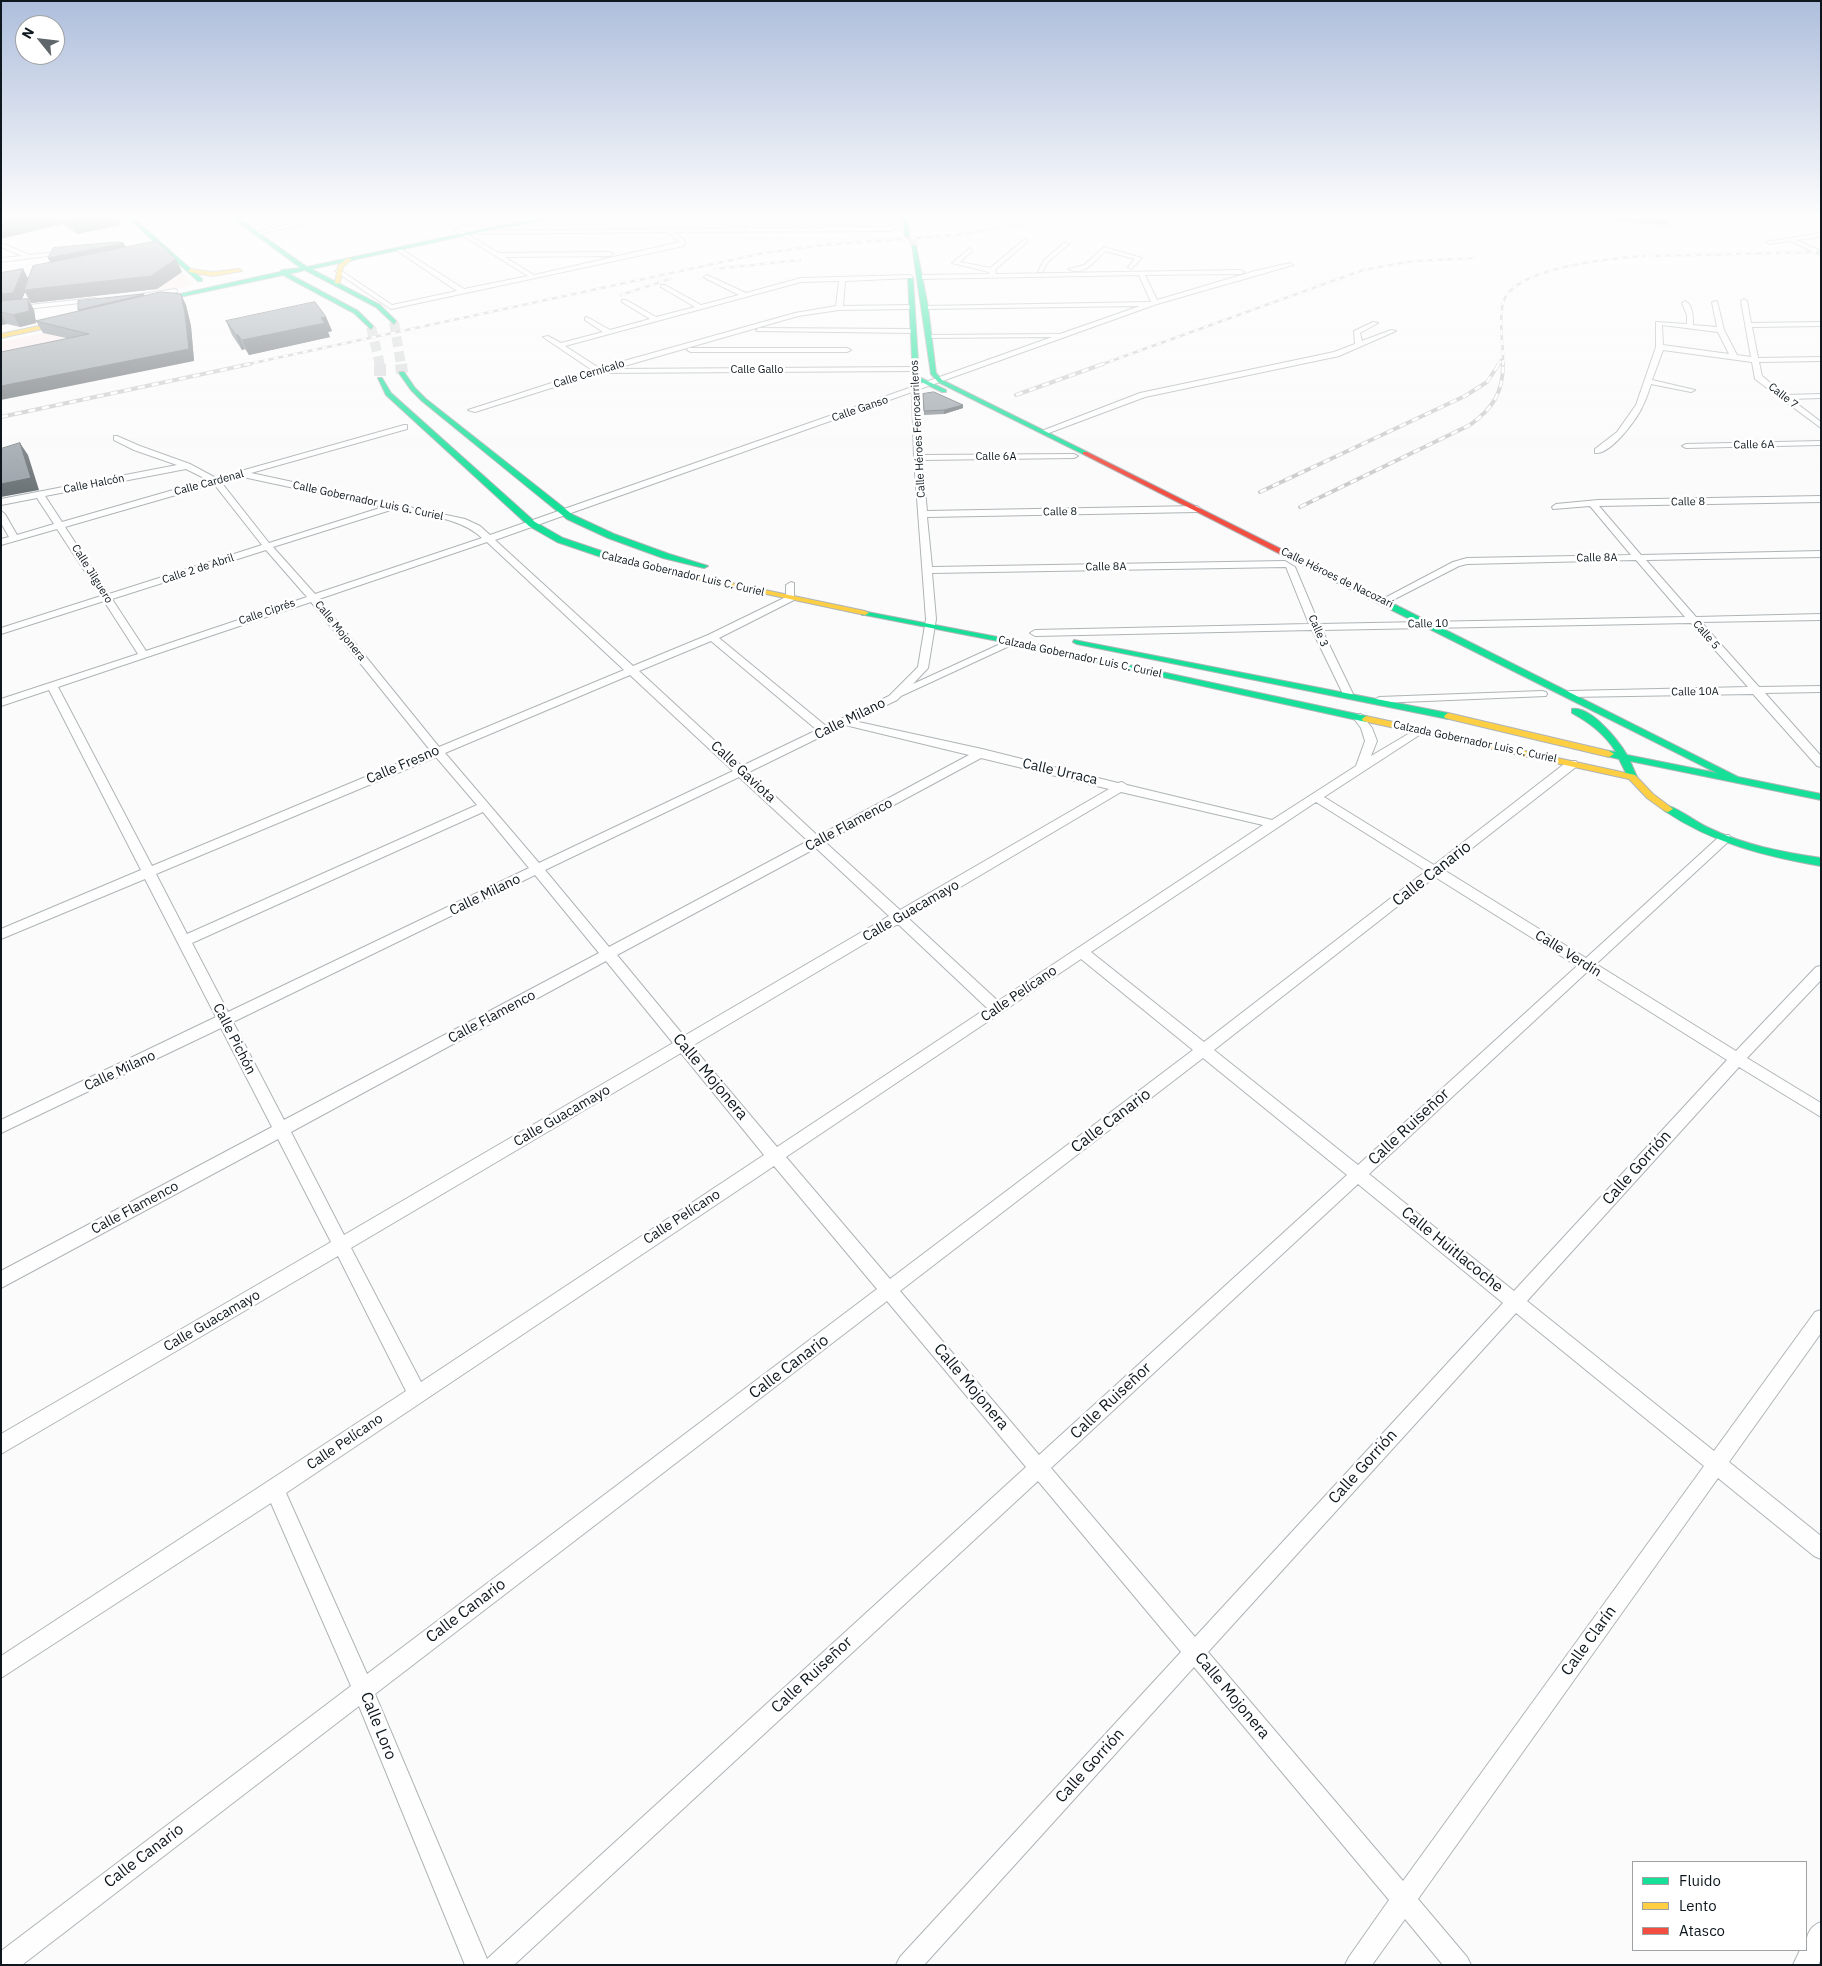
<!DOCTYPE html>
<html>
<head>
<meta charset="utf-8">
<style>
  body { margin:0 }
  #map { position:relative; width:1822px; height:1966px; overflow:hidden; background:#fbfbfb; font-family:"IBM Plex Sans",sans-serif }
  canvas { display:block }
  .frame { position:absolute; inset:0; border:2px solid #0d171d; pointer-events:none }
  .legend { position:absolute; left:1632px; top:1861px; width:175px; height:90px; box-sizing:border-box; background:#fff; border:1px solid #9ea2a5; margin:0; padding:6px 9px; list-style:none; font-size:15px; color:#0d171d }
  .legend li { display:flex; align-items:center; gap:10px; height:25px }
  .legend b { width:25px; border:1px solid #9ea2a5 }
  .north { position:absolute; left:15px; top:15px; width:50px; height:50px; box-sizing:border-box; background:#fff; border:1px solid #9ea2a5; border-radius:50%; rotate:299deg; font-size:14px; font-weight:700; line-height:20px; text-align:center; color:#0d171d }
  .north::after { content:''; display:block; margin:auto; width:18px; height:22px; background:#60676b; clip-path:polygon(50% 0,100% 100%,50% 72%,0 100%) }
</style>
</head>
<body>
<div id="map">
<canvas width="1822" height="1966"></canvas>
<div class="frame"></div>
<ul class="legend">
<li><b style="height:6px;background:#16e098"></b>Fluido</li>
<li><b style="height:6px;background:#ffcf43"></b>Lento</li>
<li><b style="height:6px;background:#f24e42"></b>Atasco</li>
</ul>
<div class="north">N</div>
</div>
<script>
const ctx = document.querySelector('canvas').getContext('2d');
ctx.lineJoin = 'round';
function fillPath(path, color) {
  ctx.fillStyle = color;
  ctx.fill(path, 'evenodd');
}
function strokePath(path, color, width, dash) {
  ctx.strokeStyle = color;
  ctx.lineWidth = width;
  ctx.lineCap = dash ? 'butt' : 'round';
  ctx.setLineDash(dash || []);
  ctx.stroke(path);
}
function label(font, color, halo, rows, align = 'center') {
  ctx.font = font + ' "IBM Plex Sans",sans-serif';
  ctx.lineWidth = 5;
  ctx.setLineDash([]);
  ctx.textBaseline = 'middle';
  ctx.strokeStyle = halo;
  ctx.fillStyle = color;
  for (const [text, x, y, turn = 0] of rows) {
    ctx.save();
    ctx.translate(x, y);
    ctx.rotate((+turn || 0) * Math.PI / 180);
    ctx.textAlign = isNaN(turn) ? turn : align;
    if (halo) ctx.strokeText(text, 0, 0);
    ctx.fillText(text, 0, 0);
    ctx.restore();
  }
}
const built = new Path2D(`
  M932,216H1037L938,226H933Z`);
const green = new Path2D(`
  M182,272L194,285L152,292Z
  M43,333L95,346L1,366V342Z`);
const secondaryTunnel = new Path2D(`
  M913,236L914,246`);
const primaryTunnelFar1 = new Path2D(`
  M394,322L401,365
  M371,327L380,365`);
const primaryTunnel = new Path2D(`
  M380,364V379
  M401,364L402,373`);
const street = new Path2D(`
  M324,216H336L255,235L252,233Z
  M750,216H756L753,228L890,227L894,225V216H900V226L891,231L674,232L685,241L684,246L391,309L335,271L340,270L392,305L457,291L396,250L398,247L464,289L528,276L455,231L457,228L499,253L610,252L613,254L610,256L505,257L534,275L680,242L667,232L477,234L475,231L747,228Z
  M1821,233V237L1796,240L1821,251V255L1790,241L1769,244L1766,242Z
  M1025,239L1027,242L995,270L996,274L1241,270L1244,272L1241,274L1145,275L1157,300L1255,271L1290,263L1293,265L1157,304L920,389L922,455L1074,454L1078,456L1074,458L922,460L927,511L1197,506L1201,509L1197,512L927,517L932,567L1285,561L1295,567L1319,624L1685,617L1636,560L1467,564L1459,566L1387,603H1381L1379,601L1453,562L1467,558L1631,555L1590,506L1553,509L1552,507L1556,504L1598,500L1821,496V502L1599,506L1641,555L1821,551V557L1646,560L1696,617L1821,614V620L1701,622L1759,687L1821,686V692L1765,693L1821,756V767L1817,766L1753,694L1569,697L1564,694L1569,691L1748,687L1691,623L1322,630L1353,694L1348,697L1343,694L1312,630L1035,636L1030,633L1035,630L1309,624L1286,567L932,573L936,619L928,668L913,684L1009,640L1013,639L1018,642L901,696L897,700L854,721L982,749L1118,783L1122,782L1127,785L1272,820L1356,766L1365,741L1361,728L1352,716L1353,714H1361L1372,728L1377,741L1371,756L1420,727L1426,730L1424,732L1324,797L1434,865L1568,761H1576L1578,764L1576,767L1444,870L1586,958L1721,835H1729L1731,838L1729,841L1596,964L1736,1051L1816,967L1821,966V980L1747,1058L1821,1103V1117L1739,1067L1527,1301L1714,1451L1815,1312L1821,1310V1333L1729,1462L1821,1536V1559L1814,1556L1718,1478L1418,1899L1467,1957L1471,1965H1443L1405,1919L1372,1965H1345L1349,1957L1389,1900L1194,1667L924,1965H896L900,1957L1181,1652L1038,1481L514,1965H465L359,1706L22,1965H1V1951L351,1686L271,1503L1,1678V1656L406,1391L338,1256L1,1454V1434L331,1242L278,1139L1,1288V1271L272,1127L221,1028L1,1133V1120L216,1017L145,879L1,939V929L141,870L49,690L1,706V699L138,654L104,601L1,634V628L101,596L57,529L1,545V539L9,537L1,523V511L5,514L17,535L54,524L37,498L1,505V499L177,465L134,450L114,440V436H117L140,446L190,464L216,478L404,425H407V429L251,473L465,519L480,526L490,535L912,387L913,380H919L920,384L1052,337L928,338L926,337V335L1060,334L1140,306L925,309L923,308V306L1151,302L1139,275L920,279L917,277L920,275L989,274V272L952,263L970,248L972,251L960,262L990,268ZM912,392L914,458L926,619L918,667L889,696L826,726L719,638L794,600V583L791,582L786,585V597L708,635L633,666L495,540ZM186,469L208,480L62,522L45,496ZM241,476L243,477L383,507L269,543L221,482ZM214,484L262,545L109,594L65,527ZM394,509C423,515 460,517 482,538L315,594L273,547ZM487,542L624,670L439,747L319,599ZM266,550L307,597L146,651L112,599ZM311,602L430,750L152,866L58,687ZM711,641L817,730L742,766L639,671ZM630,675L733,771L539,863L445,753ZM845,725L969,755L818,836L749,772ZM436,757L477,805L187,934L156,874ZM981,758L1109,789L900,910L825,842ZM739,777L808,841L609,947L545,870ZM1121,792L1263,825L998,1001L908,918ZM1316,802L1426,871L1204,1042L1091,952ZM483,812L529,868L228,1012L192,943ZM816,848L889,916L684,1036L617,955ZM535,875L599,953L284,1120L233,1022ZM1435,877L1577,966L1358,1165L1214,1050ZM898,924L987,1008L777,1147L692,1046ZM1081,959L1193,1050L890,1279L786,1157ZM606,961L673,1043L344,1235L291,1132ZM1587,972L1727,1060L1514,1291L1369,1174ZM681,1053L764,1155L421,1382L351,1248ZM1203,1058L1347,1175L1039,1455L900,1291ZM774,1166L877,1289L367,1674L286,1493ZM1358,1184L1503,1303L1195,1637L1051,1468ZM887,1301L1026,1467L487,1959L375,1694ZM1516,1313L1704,1466L1403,1881L1208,1652Z
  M1,243L30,255L68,251L71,253L1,262V258L22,256L1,247Z
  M1064,243L1069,244L1048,262L1042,272H1038L1044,260Z
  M1104,247L1142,258L1131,269L1128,267L1135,259L1105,251C1096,261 1083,277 1068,269L1084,265Z
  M707,275L746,293L801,278L910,275L913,277L912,278L845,281L843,306L912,305L915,307L912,309L839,310L798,316L614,369L915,367L919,369L915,371L599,373L475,412L468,410L592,370L543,337L548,336L561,343L603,332L585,320V318L587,317L610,330L650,319L622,302V300H626L656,317L695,307L661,287V285H665L701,305L739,295L705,278L704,277ZM839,281L836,306L795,313L599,368L565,346L801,282Z
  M175,289L177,290V292L126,299L123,297Z
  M95,298L97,299V301L1,312V308Z
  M1744,299L1747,301L1751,323L1821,322V326L1752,327L1758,358L1821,357V361L1759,362L1762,376L1785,395L1821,394V398L1791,399L1821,422V428L1755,379L1752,362L1663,350L1652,380L1695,390L1691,392L1651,384C1649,390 1647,397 1644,403C1639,417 1611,455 1595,453V449L1617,432L1636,405L1656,347V322L1687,324V315L1682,303L1685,301C1693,305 1693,317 1693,325L1717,327L1712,302L1717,301L1724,330L1737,355L1751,357L1741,301ZM1662,325L1718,332L1729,354L1663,345Z
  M1373,322L1378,323L1360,333L1362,341L1391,330L1396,331L1339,356L1145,397L1046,434L1039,432L1140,393L1334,352L1355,344L1354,331Z
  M759,328L913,329L916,331L913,333L757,331L756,330Z
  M688,348H847L851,350L847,352H691L687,350Z
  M1821,441V445L1686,448L1682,446L1686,444Z
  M1542,691L1546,692L1547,694L1546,696L1379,703L1374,700L1379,697Z
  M1821,1922V1959L1818,1965H1793L1800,1950H1806C1806,1937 1808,1927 1821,1922Z`);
const fast = new Path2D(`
  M126,216H131L202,279V281H198Z
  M230,216H235L307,267L499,226L560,216H573L499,228L311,269L380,305L396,321L394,324L376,307L305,270L289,274L358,311L373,326L371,329L354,313L283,275L151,303L153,300L280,272L282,270L301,268Z
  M903,216H907L909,236L907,237L905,236Z
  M912,245L916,246L928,307L936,373L942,380L1087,452V454H1083L938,382L931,374Z
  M908,278L913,279L919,377L946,390V392H942L913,378Z
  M400,372H404L415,388L426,399L573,515L614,534L669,554L708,566L704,568L663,558L608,538L567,519L422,401L411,390L399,373Z
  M378,378H382L391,393L535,522L563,538L628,560V564H622L557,542L529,526L386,395Z
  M1300,560H1306L1738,777L1821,794V800L1630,761L1637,777L1635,779H1629L1619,759L1606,756L1604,754L1609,751L1616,752C1605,734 1590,723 1572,713V709C1591,706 1618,740 1627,755L1717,773L1300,564Z
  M862,611L1013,640L1366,716L1370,719L1366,722L1013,644L865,615H862Z
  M1074,640L1448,713L1452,716L1448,719L1077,644L1073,642Z
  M1668,806C1682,810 1695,822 1709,828C1744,845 1782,852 1821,858V866C1765,856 1712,843 1665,811L1663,809Z`);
const slow = new Path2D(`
  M347,258L352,259L343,267L340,283L335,284L338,266Z
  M190,269L213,272L239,269L242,271L213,276L188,272Z
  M67,320L69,323L1,338V334Z
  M622,560L865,611L869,613L865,615L625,564L621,562Z
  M1448,713L1609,751L1614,754L1609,757L1445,718L1444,716Z
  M1366,716L1635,775L1653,794L1673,809L1668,812L1665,811L1647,798L1629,779L1363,721L1362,719Z`);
const jam = new Path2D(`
  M1083,452H1087L1307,562L1300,564L1083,454Z`);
const railFar1 = new Path2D(`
  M1651,256L1821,252
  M715,269L800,260
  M621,295L670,279
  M244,365L764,253L824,245L956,235L1068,216
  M1100,365L1363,270L1413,261L1474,258
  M1498,365L1501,360
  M1503,365C1504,346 1498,322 1503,303C1512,267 1613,258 1644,256`);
const rail = new Path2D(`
  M1016,395L1103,364
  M1,417L250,364
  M1260,492L1465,396L1487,382L1499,364
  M1300,507L1470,425C1493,408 1503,393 1503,364`);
const wall = new Path2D(`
  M1,216H117L121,225L77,234L63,224Z
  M1605,216H1671L1667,225L1603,220Z
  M126,247L176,259L182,272L157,289L31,303L25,292L22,299H28L34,310L36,323L20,327L7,324L1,325V273L23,269L28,279Z
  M145,296L186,305L191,326L194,361L66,338L43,333L36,321Z
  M326,317L332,331L328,332L330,337L249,355L245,349L242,350L232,335L226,321Z
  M923,394L963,405V408L944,414L924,415Z`);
const shadedWall = new Path2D(`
  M1,216H60L63,224L1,239Z
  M69,216H117L121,225L77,234Z
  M124,243L129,253L53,268L48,258Z
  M176,259L182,272L157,289L31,303L25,292L20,304L1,306V294L23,269L29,280Z
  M144,294L145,298L80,313L78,310Z
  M181,294L186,305L191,326L194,361L1,400V386Z
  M28,299L34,310L36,323L20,327L13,315Z
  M1,313L7,324L1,325Z
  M326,317L332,331L328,332L330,337L249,355L242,340Z
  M236,335H238L245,349L242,350Z
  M963,405V408L944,414V410Z
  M20,443L28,455L39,490L1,497V484Z`);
const building = new Path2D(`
  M157,241L176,259L151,276L24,290L33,266Z
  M117,242L124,243L48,258L53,248Z
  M23,269L13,293L1,294V273Z
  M161,292L181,294L185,314L189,349L1,386V352L89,334L36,321Z
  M144,294L142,295L78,310V301Z
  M28,299L29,311L13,315L1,312V301Z
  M315,302L326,317L321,318L325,323L242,340L238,335H236L226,321Z
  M934,392L963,405L944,410L924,411L923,394Z
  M20,443L31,478L1,484V449Z`);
const farStreetnames = [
  ["Calle Gallo",757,370],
  ["Calle Cernícalo",589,374,-17],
  ["Calle 7",1783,396,38],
  ["Calle Ganso",860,409,-19],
  ["Calle Héroes Ferrocarrileros",918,429,-93],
  ["Calle 6A",1754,445,-1],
  ["Calle 6A",996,457],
  ["Calle Cardenal",209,483,-15],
  ["Calle Halcón",94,484,-11],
  ["Calle Gobernador Luis G. Curiel",368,501,12],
  ["Calle 8",1688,502,-1],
  ["Calle 8",1060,512,-1],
  ["Calle 8A",1597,558,-1],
  ["Calle 8A",1106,567,-1],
  ["Calle 2 de Abril",198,569,-18],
  ["Calle Jilguero",92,574,58],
  ["Calzada Gobernador Luis C. Curiel",683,574,13],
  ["Calle Héroes de Nacozari",1337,578,26],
  ["Calle Ciprés",267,612,-19],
  ["Calle 10",1428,624,-1],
  ["Calle Mojonera",340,631,51],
  ["Calle 3",1318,631,66],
  ["Calle 5",1706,635,49],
  ["Calzada Gobernador Luis C. Curiel",1080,657,12],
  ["Calle 10A",1695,692,-1],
  ["Calzada Gobernador Luis C. Curiel",1475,742,12]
];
const streetNames = [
  ["Calle Milano",850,719,-26],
  ["Calle Fresno",403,765,-23],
  ["Calle Gaviota",743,772,43],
  ["Calle Urraca",1060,772,13],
  ["Calle Flamenco",849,825,-28],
  ["Calle Milano",485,895,-26],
  ["Calle Guacamayo",911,911,-30],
  ["Calle Verdín",1568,954,32],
  ["Calle Pelícano",1019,994,-34],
  ["Calle Flamenco",492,1017,-28],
  ["Calle Pichón",234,1039,63],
  ["Calle Milano",120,1071,-25],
  ["Calle Guacamayo",562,1116,-30],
  ["Calle Flamenco",135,1208,-28],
  ["Calle Pelícano",682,1217,-33],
  ["Calle Guacamayo",212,1321,-30],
  ["Calle Pelícano",345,1442,-34]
];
const nearStreetnames = [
  ["Calle Canario",1432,874,-38],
  ["Calle Mojonera",710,1077,50],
  ["Calle Canario",1111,1121,-37],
  ["Calle Ruiseñor",1409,1127,-43],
  ["Calle Gorrión",1637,1168,-48],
  ["Calle Huitlacoche",1452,1250,39],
  ["Calle Canario",789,1367,-37],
  ["Calle Mojonera",971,1387,50],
  ["Calle Ruiseñor",1111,1401,-43],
  ["Calle Gorrión",1363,1467,-48],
  ["Calle Canario",466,1611,-37],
  ["Calle Clarín",1589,1641,-54],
  ["Calle Ruiseñor",812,1675,-43],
  ["Calle Mojonera",1232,1696,50],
  ["Calle Loro",378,1726,68],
  ["Calle Gorrión",1090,1766,-48],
  ["Calle Canario",144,1856,-37]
];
fillPath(built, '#eaf2f7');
fillPath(green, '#fceded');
strokePath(secondaryTunnel, '#d7d9da', 9, [9, 4.5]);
strokePath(primaryTunnelFar1, '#d7d9da', 10, [10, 5]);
strokePath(primaryTunnel, '#d7d9da', 12, [12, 6]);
strokePath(street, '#afb4b7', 2);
strokePath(fast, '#afb4b7', 2);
strokePath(slow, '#afb4b7', 2);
strokePath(jam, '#afb4b7', 2);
fillPath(street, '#fefefe');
fillPath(fast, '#16e098');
fillPath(slow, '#ffcf43');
fillPath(jam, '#f24e42');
strokePath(railFar1, '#cbcbcb', 2.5);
strokePath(rail, '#cbcbcb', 4);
strokePath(railFar1, '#fff', 2, [5]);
strokePath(rail, '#fff', 2.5, [7]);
fillPath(wall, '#868e93');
fillPath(shadedWall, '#6d7478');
fillPath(building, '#9ca5ab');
strokePath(building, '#6d7478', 1);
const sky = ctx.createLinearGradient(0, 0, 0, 492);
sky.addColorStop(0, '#aebedc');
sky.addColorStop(0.44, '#fdfdfd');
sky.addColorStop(1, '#fdfdfd00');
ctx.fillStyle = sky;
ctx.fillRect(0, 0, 1822, 492);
label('11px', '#0d171d', '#fff', farStreetnames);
label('14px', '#0d171d', '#fff', streetNames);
label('16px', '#0d171d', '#fff', nearStreetnames);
</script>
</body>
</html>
